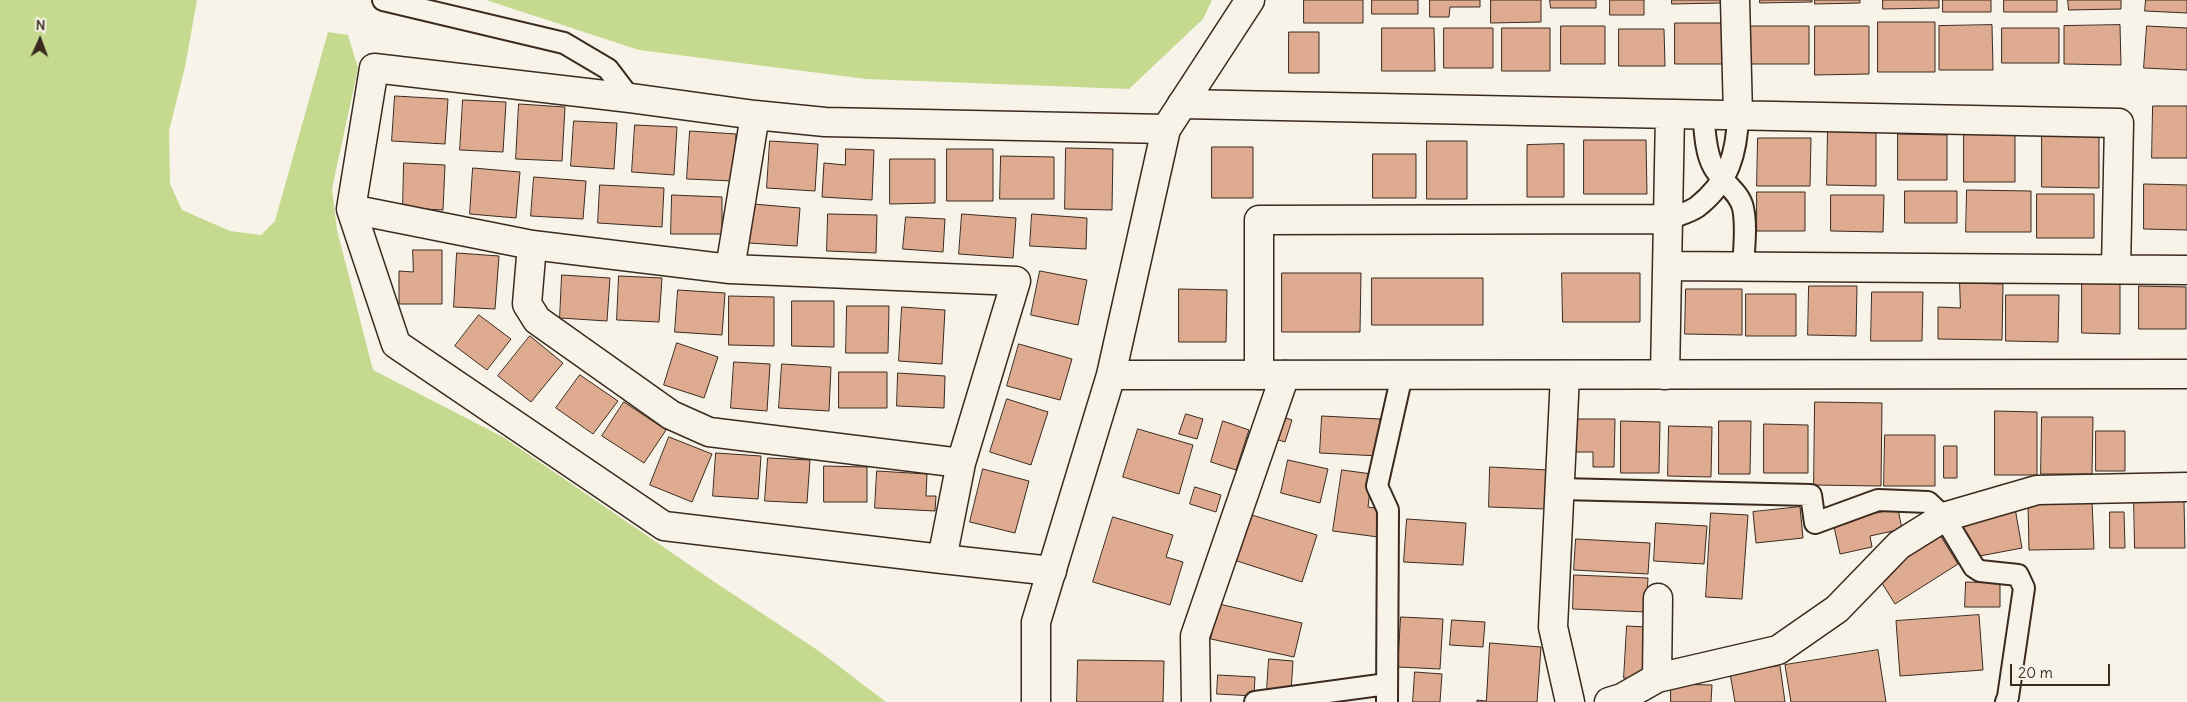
<!DOCTYPE html>
<html>
<head>
<meta charset="utf-8">
<style>
  body { margin:0 }
  #map { position:relative; width:2187px; height:702px; overflow:hidden; background:#f7f3e8; font-family:Delius,sans-serif }
  canvas { display:block }
  .north { position:absolute; left:15px; top:15px; width:50px; height:50px; -webkit-text-stroke:4px #f7f3e8; paint-order:stroke; rotate:2deg; font-size:14px; font-weight:700; line-height:20px; text-align:center; color:#3b2a1e }
  .north::after { content:''; display:block; margin:auto; width:18px; height:22px; background:#3b2a1e; clip-path:polygon(50% 0,100% 100%,50% 72%,0 100%) }
  .scale { position:absolute; left:2010px; top:664px; width:100px; height:22px; box-sizing:border-box; border:2px solid #3b2a1e; border-top:0; padding-left:6px; font-size:15px; line-height:18px; white-space:nowrap; color:#3b2a1e; -webkit-text-stroke:4px #f7f3e8; paint-order:stroke }
</style>
</head>
<body>
<div id="map">
<canvas width="2187" height="702"></canvas>
<div class="north">N</div>
<div class="scale">20 m</div>
</div>
<script>
const ctx = document.querySelector('canvas').getContext('2d');
ctx.lineJoin = 'round';
function fillPath(path, color) {
  ctx.fillStyle = color;
  ctx.fill(path, 'evenodd');
}
function strokePath(path, color, width, dash) {
  ctx.strokeStyle = color;
  ctx.lineWidth = width;
  ctx.lineCap = dash ? 'butt' : 'round';
  ctx.setLineDash(dash || []);
  ctx.stroke(path);
}
const green = new Path2D(`
  M0,0H197L185,67L169,131L170,184L182,210L230,231L261,235L275,221L328,32L348,35L358,68L332,189L337,230L373,370L503,437L713,581L819,651L886,702H0Z
  M486,0H1212L1203,19L1129,89L866,79L639,50Z`);
const building = new Path2D(`
  M1304,0H1363V23H1304Z
  M1372,0H1418V14H1372Z
  M1430,0H1480V7H1450L1449,17H1430Z
  M1491,0H1541V22L1491,23Z
  M1550,0H1596V8H1551Z
  M1610,0H1644V15H1610Z
  M1672,0H1722V3L1672,4Z
  M1760,0H1812V2L1760,3Z
  M1815,0H1860V3L1815,4Z
  M1883,0H1939V8L1883,9Z
  M1943,0H1991V12H1943Z
  M2004,0H2057V12H2004Z
  M2068,0H2121V9L2069,10Z
  M2146,0H2187V13L2145,11Z
  M1878,22H1935V72H1878Z
  M1675,23H1725V64H1675Z
  M1992,25L1993,70H1939V26Z
  M2120,25L2121,65L2064,64V26Z
  M1561,26H1605V64H1561Z
  M1750,26H1809V64H1750Z
  M1815,26H1869V74L1815,75Z
  M2147,26L2187,28V70L2144,68Z
  M1382,28H1434L1435,71H1382Z
  M1444,28H1493V68H1444Z
  M1502,28H1550V71H1502Z
  M2002,28H2059V63H2002Z
  M1619,29H1664L1665,66H1619Z
  M1289,32H1319V73H1289Z
  M395,96L448,99L445,144L392,141Z
  M463,100L506,102L503,152L460,150Z
  M519,104L565,107L562,161L516,159Z
  M2153,106H2187V158H2152Z
  M574,121L617,123L614,169L571,166Z
  M635,125L677,127L674,175L632,172Z
  M1828,128L1876,129V186L1827,185Z
  M690,131L736,134L734,181L687,179Z
  M1898,134L1947,135V180H1898Z
  M1964,134H2015V182H1964Z
  M2042,136H2099V188L2042,187Z
  M1758,138H1811L1810,186H1757Z
  M1584,140H1646L1647,194H1584Z
  M770,141L818,144L815,191L767,188Z
  M1427,141H1467V199H1427Z
  M1564,144V197H1527V145Z
  M1212,147H1253V198H1212Z
  M1066,148L1113,149L1112,210L1065,209Z
  M846,149L874,150L872,200L822,197L824,163L845,165Z
  M947,149H993V201H947Z
  M1373,154H1416V198H1373Z
  M1001,156L1054,157V199H1000Z
  M890,159H935V203L890,204Z
  M404,163L445,165L443,210L403,208Z
  M473,168L520,172L516,218L470,214Z
  M534,177L586,181L583,219L531,216Z
  M2144,184L2187,185V230L2144,229Z
  M600,185L664,188L662,227L598,223Z
  M1967,190L2031,191V232H1966Z
  M1905,191H1957V223H1905Z
  M1757,192H1805V231H1757Z
  M2037,194H2094V238H2037Z
  M672,195L722,197V234H671Z
  M1831,195H1884L1883,232L1831,231Z
  M753,204L800,208L797,246L749,243Z
  M828,214L877,215L876,253L827,251Z
  M962,214L1016,218L1013,258L959,254Z
  M1032,214L1087,218L1086,249L1030,246Z
  M906,217L945,219L943,252L903,249Z
  M413,250H442V304H399V271L413,272Z
  M457,253L499,256L495,309L454,307Z
  M1040,271L1087,280L1078,325L1031,315Z
  M1282,273H1361L1360,332H1282Z
  M1562,273H1640V322H1563Z
  M562,275L610,278L607,321L560,318Z
  M619,276L662,278L659,322L617,320Z
  M1372,278H1483V325H1372Z
  M2082,281H2120V334L2082,333Z
  M1960,283L2003,284L2002,340L1938,339V307L1960,308Z
  M1809,286H1857L1856,336L1808,335Z
  M2139,286L2186,287V329H2139Z
  M1179,289L1227,290L1226,342H1179Z
  M1686,289H1742V335L1685,334Z
  M678,290L725,293L722,335L675,332Z
  M1872,292H1923L1922,341H1871Z
  M1746,294H1796V336H1746Z
  M2006,295H2059L2058,342L2006,341Z
  M729,296L774,297V346L729,345Z
  M792,301H834V347L792,346Z
  M847,306H889L888,353H846Z
  M902,307L945,310L942,364L899,361Z
  M479,315L511,339L487,370L455,346Z
  M530,336L563,363L531,402L498,376Z
  M677,343L718,357L704,398L664,385Z
  M1019,344L1072,359L1060,400L1007,386Z
  M734,362L770,364L767,411L731,408Z
  M782,364L831,367L829,411L779,408Z
  M839,372H887V408H839Z
  M898,373L945,376L944,408L897,406Z
  M580,375L618,401L593,434L556,408Z
  M1007,399L1048,412L1031,465L990,452Z
  M624,402L666,430L644,463L602,436Z
  M1815,402L1882,403L1881,486L1814,485Z
  M1995,411L2037,412V475H1995Z
  M1186,414L1203,419L1197,439L1179,434Z
  M1276,415L1292,420L1285,442L1269,437Z
  M1322,416L1380,419L1379,456L1320,453Z
  M2042,417H2093L2092,474H2041Z
  M1572,419H1615L1614,467H1593V452H1572Z
  M1223,421L1249,430L1236,470L1211,462Z
  M1621,421L1660,422L1659,473H1621Z
  M1719,421H1751L1750,474H1719Z
  M1764,424L1808,425V473H1764Z
  M1669,426L1712,427L1711,477L1668,476Z
  M1138,429L1193,445L1179,494L1123,477Z
  M2096,431H2125V471H2096Z
  M1885,435H1935V486H1884Z
  M669,437L712,454L692,502L650,485Z
  M1944,446H1957V478H1944Z
  M716,453L761,456L758,499L713,496Z
  M768,458L810,460L807,503L765,501Z
  M1288,460L1328,469L1320,503L1281,493Z
  M824,466L867,467V502H824Z
  M1490,467L1549,470L1547,509L1489,507Z
  M983,469L1029,481L1015,533L970,522Z
  M1342,470L1372,474L1368,507L1382,509L1378,537L1333,531Z
  M877,471L927,474L926,496H936L935,511L875,508Z
  M1195,487L1221,495L1216,512L1190,504Z
  M2092,501L2094,549L2029,550L2028,503Z
  M2134,501H2184L2185,548H2135Z
  M1800,507L1803,538L1756,543L1753,512Z
  M2015,508L2022,548L1969,558L1962,517Z
  M1898,509L1902,529L1870,536L1872,547L1840,554L1833,522Z
  M2110,512H2124L2125,548H2110Z
  M1711,513L1748,515L1742,599L1706,597Z
  M1252,515L1317,535L1302,582L1237,561Z
  M1113,517L1173,535L1166,557L1183,562L1170,605L1093,582Z
  M1407,519L1466,523L1463,565L1404,562Z
  M1656,523L1707,526L1704,564L1654,561Z
  M1940,535L1958,564L1895,604L1877,575Z
  M1576,539L1650,543L1648,574L1574,570Z
  M1574,575L1648,578L1646,612L1573,609Z
  M1966,582L2000,583V607H1965Z
  M1219,604L1302,623L1294,657L1211,639Z
  M1979,615L1983,670L1900,676L1896,621Z
  M1401,617L1443,619L1440,669L1398,667Z
  M1452,620L1485,622L1483,647L1450,645Z
  M1627,626L1647,627L1644,679L1624,678Z
  M1490,643L1541,647L1537,702H1477V700L1486,701Z
  M1878,650L1886,702H1791L1785,665Z
  M1269,659L1293,661L1291,692L1267,690Z
  M1078,660L1164,661L1163,702H1077Z
  M1780,666L1785,702H1735L1730,673Z
  M1415,672L1442,674L1440,702H1413Z
  M1218,675L1255,677L1254,696L1217,694Z
  M1671,684L1712,685L1711,702H1671Z`);
const lane = new Path2D(`
  M383,0L564,43L608,69L630,98
  M1703,114C1705,130 1705,149 1712,164C1719,181 1739,190 1743,208C1747,226 1744,248 1743,267
  M1669,219C1678,215 1690,212 1697,207C1729,182 1737,153 1738,115
  M1560,489L1811,495L1815,523L1878,500L1928,502L1944,517L1974,567L1980,571L2018,575L2024,588L2008,697L2006,702
  M1255,702L1387,684
  M1387,702L1388,510L1377,486L1402,375`);
const street = new Path2D(`
  M1735,0L1738,115
  M1182,104L2119,123L2116,269
  M351,209L532,245L730,269L1016,281L961,463L942,559
  M532,245L527,304L537,320L671,415L709,432L961,463
  M1669,266L2187,270
  M730,269L755,115
  M1259,375V220L1669,219
  M1565,375L1553,627L1570,702
  M1665,375L1670,114
  M1052,571L942,559L664,526L396,344L351,209L374,68L630,98L755,115L825,122L1166,129
  M1657,678L1658,598
  M1196,702L1195,636L1285,375
  M1609,702L1622,698L1657,678L1778,650L1837,609L1899,545L1944,517L2037,490L2187,487`);
const secondary = new Path2D(`
  M1111,375L2187,374
  M1036,702V622L1111,375L1166,129L1250,0`);
fillPath(green, '#c5da8f');
fillPath(building, '#deab91');
strokePath(building, '#3b2a1e', 1);
strokePath(lane, '#3b2a1e', 24);
strokePath(street, '#3b2a1e', 31);
strokePath(secondary, '#3b2a1e', 31);
strokePath(lane, '#f7f3e8', 20);
strokePath(street, '#f7f3e8', 28);
strokePath(secondary, '#f7f3e8', 28);
</script>
</body>
</html>
